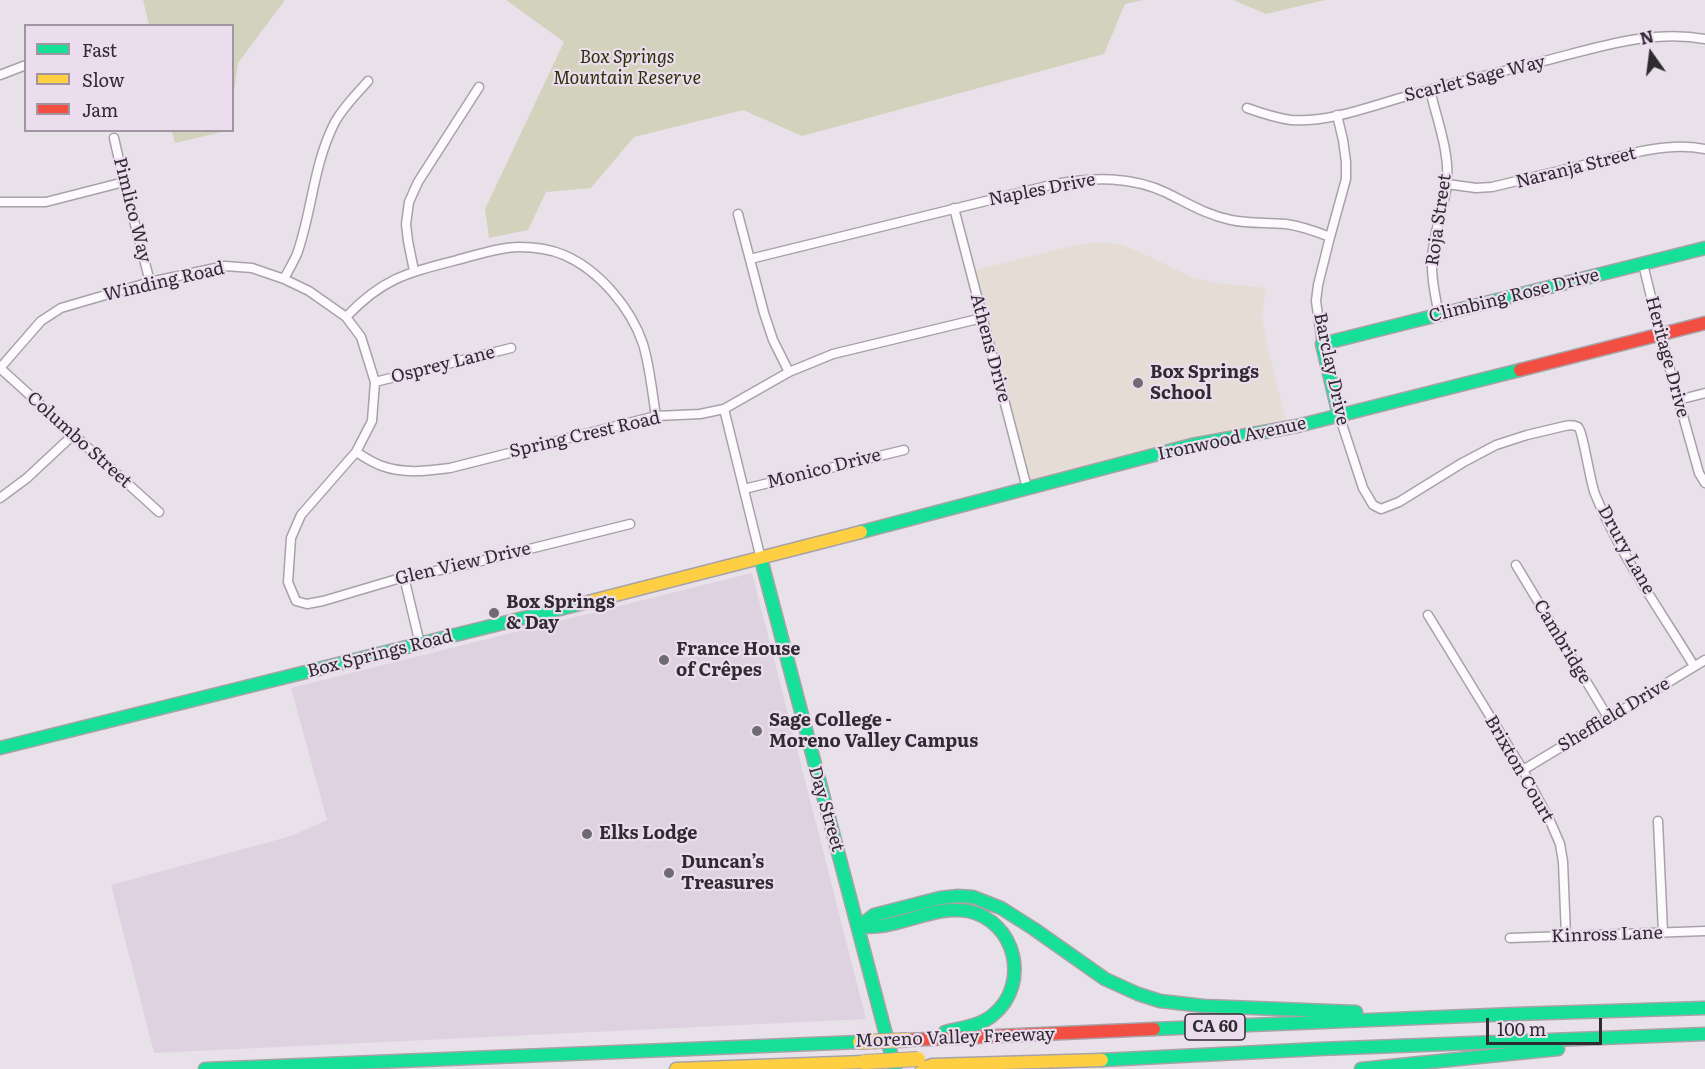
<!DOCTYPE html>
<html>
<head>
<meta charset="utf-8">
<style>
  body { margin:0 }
  #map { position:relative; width:1705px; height:1069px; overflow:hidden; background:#e8e1ea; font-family:Literata,serif }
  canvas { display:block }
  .legend { position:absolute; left:24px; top:24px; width:210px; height:108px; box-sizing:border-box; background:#ebddee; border:2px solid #a096a2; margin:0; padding:8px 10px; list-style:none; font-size:18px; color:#302b31 }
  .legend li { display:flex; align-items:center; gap:12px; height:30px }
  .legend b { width:30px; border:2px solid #a096a2 }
  .north { position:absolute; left:1621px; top:24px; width:60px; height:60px; -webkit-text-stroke:4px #ebddee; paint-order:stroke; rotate:346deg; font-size:16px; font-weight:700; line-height:24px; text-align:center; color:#302b31 }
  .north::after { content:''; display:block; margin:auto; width:21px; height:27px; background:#302b31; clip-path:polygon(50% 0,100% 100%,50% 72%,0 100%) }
  .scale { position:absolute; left:1486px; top:1018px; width:116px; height:27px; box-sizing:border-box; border:3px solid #302b31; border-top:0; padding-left:8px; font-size:18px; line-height:21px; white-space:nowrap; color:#302b31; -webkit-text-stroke:4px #ebddee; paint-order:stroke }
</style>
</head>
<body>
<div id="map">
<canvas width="1705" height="1069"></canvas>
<ul class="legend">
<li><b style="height:8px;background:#16e098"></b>Fast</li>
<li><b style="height:8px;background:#ffcf43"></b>Slow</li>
<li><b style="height:8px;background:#f24e42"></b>Jam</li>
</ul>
<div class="north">N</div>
<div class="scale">100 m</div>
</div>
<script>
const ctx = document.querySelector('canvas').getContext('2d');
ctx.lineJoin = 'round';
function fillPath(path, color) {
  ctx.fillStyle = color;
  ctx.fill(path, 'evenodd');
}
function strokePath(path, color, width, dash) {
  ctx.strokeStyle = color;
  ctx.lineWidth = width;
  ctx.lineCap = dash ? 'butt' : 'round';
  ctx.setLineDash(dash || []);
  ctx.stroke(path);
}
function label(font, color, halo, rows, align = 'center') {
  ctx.font = font + ' Literata,serif';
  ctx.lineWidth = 4.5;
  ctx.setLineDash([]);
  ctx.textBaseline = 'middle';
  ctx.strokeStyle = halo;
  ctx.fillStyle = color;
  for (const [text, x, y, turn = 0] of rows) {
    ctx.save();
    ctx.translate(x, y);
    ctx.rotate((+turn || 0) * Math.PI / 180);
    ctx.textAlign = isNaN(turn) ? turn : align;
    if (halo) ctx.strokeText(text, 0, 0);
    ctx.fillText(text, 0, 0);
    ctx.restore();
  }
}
const commercial = new Path2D(`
  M752,573L866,1019L154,1053L111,885L291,836L327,820L291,688Z`);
const education = new Path2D(`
  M1099,242L1122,245L1142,253L1191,277L1217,283L1266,288L1262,315L1266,340L1287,426L1028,485L972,271L1072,246Z`);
const green = new Path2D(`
  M143,0H285L238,63L233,99L232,26L149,25Z
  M506,0H1143L1125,4L1104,54L802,136L743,110L634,137L591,188L546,192L528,230L489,238L485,209L564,42Z
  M1233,0H1325L1266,14Z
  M172,131V130L226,131L175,143Z`);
const street = new Path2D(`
  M0,75L26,65
  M1430,90C1437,120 1450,153 1447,184C1445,204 1437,223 1434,242C1429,267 1434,291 1439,315
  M1247,108C1261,113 1276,118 1291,120C1328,123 1371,106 1407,96C1452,83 1498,73 1544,61C1596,48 1651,29 1705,39
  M114,138L124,182L150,282
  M1447,184L1476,188L1492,187L1642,151C1664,147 1683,145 1705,149
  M0,202H46L124,182
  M954,208L1027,488
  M738,214L764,313L773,340L789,372
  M750,259L1055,184C1094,177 1131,176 1167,193C1189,204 1207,215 1231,220C1249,224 1267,222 1286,224C1301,226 1315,231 1330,237
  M1643,264L1660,334L1699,473L1705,483
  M414,271L408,241L406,224L409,202L418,182L479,87
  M284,279C288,271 293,263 297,254C312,212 313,166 334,124C342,108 356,95 368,81
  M346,317C383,278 407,273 457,260C477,255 499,247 519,247C534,247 550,249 564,255C599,270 631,308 643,344C650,367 652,392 656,416
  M1322,344L1316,301L1318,285L1330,237L1346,179V162L1343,140L1337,115
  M0,368L41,321L61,308L150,282L225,266L252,268L284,279L309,291L346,317L361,337L375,382L372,421L356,452L301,515L291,538L288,582L296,601L307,604L323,601L404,577L461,566L630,524
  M0,368L159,512
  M375,382L511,348
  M1678,400L1705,393
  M724,409L761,559
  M1339,415L1363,488L1373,505L1381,509L1399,502L1462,463L1496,445L1527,435L1565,426C1569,425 1574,425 1578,427C1583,431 1590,482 1595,494C1620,555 1660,610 1694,666
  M356,452C364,457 373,463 382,466C404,474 427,471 450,468L656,416L700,414L724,409L789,372L833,354L982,318
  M744,489L904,450
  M0,498L27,478L73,435
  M1516,565L1609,719
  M404,577L420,644
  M1428,615L1523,770L1551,823L1560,844L1563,862L1566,936
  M1523,770L1705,660
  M1658,821L1663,932
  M1510,938L1705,931`);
const fast = new Path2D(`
  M1339,415L1322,344L1705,248
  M861,532L1192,445L1297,426L1520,370
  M761,559L895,1069
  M0,748L584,603
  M859,927L874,915L940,898L958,896L973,897L1001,908L1034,929L1105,979L1138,994L1160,1001L1204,1006L1356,1012
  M859,927C870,927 880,927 891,924C916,919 942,906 968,911C1016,921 1031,984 993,1015C980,1026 961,1028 945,1032
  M1154,1029L1515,1014L1705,1008
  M1102,1060L1319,1049L1705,1034
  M205,1069L860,1042
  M1361,1069L1558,1049`);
const slow = new Path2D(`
  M584,603L861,532
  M676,1069L864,1062
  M922,1069L932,1065L1102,1060`);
const jam = new Path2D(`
  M1520,370L1705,323
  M907,1040L1154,1029`);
const slowBridge = new Path2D(`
  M860,1042L907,1040
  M864,1062L918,1059`);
const markers = [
  [1138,383,6,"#706b72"],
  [494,613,6,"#706b72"],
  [664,660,6,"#706b72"],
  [757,731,6,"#706b72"],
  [587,834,6,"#706b72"],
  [669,873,6,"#706b72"]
];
const shields = [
  [1215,1027,60]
];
const shieldNames = [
  ["CA 60",1215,1027]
];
const parkNames = [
  ["Box Springs",627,58],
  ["Mountain Reserve",627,79]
];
const streetNames = [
  ["Scarlet Sage Way",1475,79,-14],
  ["Naranja Street",1576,168,-14],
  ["Naples Drive",1042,190,-11],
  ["Pimlico Way",132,210,76],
  ["Roja Street",1439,220,-82],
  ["Winding Road",164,282,-13],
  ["Climbing Rose Drive",1514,296,-14],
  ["Athens Drive",990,348,75],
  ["Heritage Drive",1667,357,75],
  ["Osprey Lane",443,365,-14],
  ["Barclay Drive",1331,369,78],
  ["Spring Crest Road",585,435,-13],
  ["Ironwood Avenue",1232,439,-12],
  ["Columbo Street",79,440,42],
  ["Monico Drive",824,469,-14],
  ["Drury Lane",1626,550,61],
  ["Glen View Drive",463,564,-13],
  ["Cambridge",1562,642,59],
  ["Box Springs Road",380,654,-14],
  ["Sheffield Drive",1614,715,-31],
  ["Brixton Court",1519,769,60],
  ["Day Street",826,809,74],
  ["Kinross Lane",1607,935,-2],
  ["Moreno Valley Freeway",955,1038,-2]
];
const poiNames = [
  ["Box Springs",1150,373],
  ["School",1150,394],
  ["Box Springs",506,603],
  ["& Day",506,624],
  ["France House",676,650],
  ["of Crêpes",676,671],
  ["Sage College -",769,721],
  ["Moreno Valley Campus",769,742],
  ["Elks Lodge",599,834],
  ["Duncan’s",681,863],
  ["Treasures",681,884]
];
fillPath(commercial, '#ded2e1');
fillPath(education, '#e5dcd5');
fillPath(green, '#d3d3bd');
strokePath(street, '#a7a2a8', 11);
strokePath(fast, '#a7a2a8', 15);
strokePath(slow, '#a7a2a8', 15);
strokePath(jam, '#a7a2a8', 15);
strokePath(street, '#fcfafc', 8);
strokePath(fast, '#16e098', 12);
strokePath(slow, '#ffcf43', 12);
strokePath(jam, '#f24e42', 12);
strokePath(slowBridge, '#a7a2a8', 16, []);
strokePath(slowBridge, '#ffcf43', 14);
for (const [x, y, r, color] of markers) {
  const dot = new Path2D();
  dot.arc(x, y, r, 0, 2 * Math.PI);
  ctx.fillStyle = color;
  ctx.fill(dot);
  strokePath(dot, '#ebddee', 2);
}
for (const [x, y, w] of shields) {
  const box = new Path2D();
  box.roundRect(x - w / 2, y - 13, w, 26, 4.5);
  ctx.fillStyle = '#ebddee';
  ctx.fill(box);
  strokePath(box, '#302b31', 1.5);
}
label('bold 16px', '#302b31', null, shieldNames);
label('italic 18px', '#2c3009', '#ebddee', parkNames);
label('18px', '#302b31', '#ebddee', streetNames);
label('bold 18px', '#302b31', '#ebddee', poiNames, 'left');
</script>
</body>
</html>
